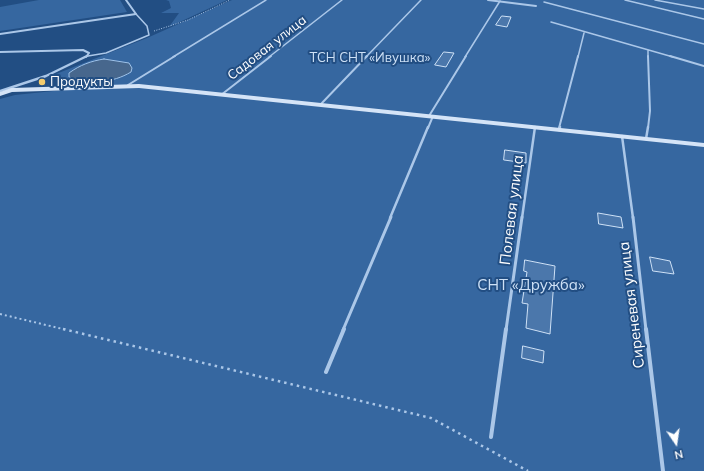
<!DOCTYPE html>
<html>
<head>
<meta charset="utf-8">
<style>
  body { margin:0 }
  #map { position:relative; width:704px; height:471px; overflow:hidden; background:#224e83; font-family:Mulish,sans-serif }
  canvas { display:block }
  .north { position:absolute; left:656px; top:423px; width:40px; height:40px; -webkit-text-stroke:3px #224e83; paint-order:stroke; rotate:167deg; font-size:11px; font-weight:700; line-height:16px; text-align:center; color:#fff }
  .north::after { content:''; display:block; margin:auto; width:14px; height:18px; background:#fff; clip-path:polygon(50% 0,100% 100%,50% 72%,0 100%) }
</style>
</head>
<body>
<div id="map">
<canvas width="704" height="471"></canvas>
<div class="north">N</div>
</div>
<script>
const ctx = document.querySelector('canvas').getContext('2d');
ctx.lineJoin = 'round';
function fillPath(path, color) {
  ctx.fillStyle = color;
  ctx.fill(path, 'evenodd');
}
function strokePath(path, color, width, dash) {
  ctx.strokeStyle = color;
  ctx.lineWidth = width;
  ctx.lineCap = dash ? 'butt' : 'round';
  ctx.setLineDash(dash || []);
  ctx.stroke(path);
}
function label(font, color, halo, rows, align = 'center') {
  ctx.font = font + ' Mulish,sans-serif';
  ctx.lineWidth = 4;
  ctx.setLineDash([]);
  ctx.textBaseline = 'middle';
  ctx.strokeStyle = halo;
  ctx.fillStyle = color;
  for (const [text, x, y, turn = 0] of rows) {
    ctx.save();
    ctx.translate(x, y);
    ctx.rotate((+turn || 0) * Math.PI / 180);
    ctx.textAlign = isNaN(turn) ? turn : align;
    if (halo) ctx.strokeText(text, 0, 0);
    ctx.fillText(text, 0, 0);
    ctx.restore();
  }
}
const green = new Path2D(`
  M39,0H120L127,12L0,31V7Z
  M166,0H227L169,27L179,13H161L171,8L169,1Z
  M232,0H704V471H0V99L15,95L63,90L56,74L147,38Z`);
const water = new Path2D(`
  M104,59L129,63L132,68L131,72C113,83 88,85 69,77V73C80,65 91,61 104,59Z`);
const building = new Path2D(`
  M502,16L511,17L507,27L496,25Z
  M444,52L454,53L446,67L435,65Z
  M505,150L526,153V163L504,160Z
  M598,213L621,217L623,228L599,224Z
  M650,257L670,261L674,274L653,271Z
  M525,260L555,266L550,334L526,328L528,304L522,303L527,272L524,271Z
  M523,346L544,351L543,363L522,358Z`);
const pathFar2 = new Path2D(`
  M154,31L188,20L230,0`);
const pathFar1 = new Path2D(`
  M0,314L67,330`);
const path = new Path2D(`
  M63,329L431,418L528,471`);
const laneFar4 = new Path2D(`
  M625,0L704,19
  M655,0L704,9
  M544,2L704,44
  M551,22L673,57
  M648,51V57
  M88,56L106,53L149,35L147,26L136,14
  M173,57L266,0
  M269,57L342,0
  M366,57L421,0
  M465,57L500,1
  M578,57L584,33`);
const laneFar3 = new Path2D(`
  M670,56L704,66
  M128,85L175,56
  M221,95L271,56
  M321,104L367,56
  M429,116L466,56
  M428,128L433,116
  M559,128L578,56
  M648,128L650,111L648,56`);
const laneFar2 = new Path2D(`
  M559,130L560,127
  M622,136L633,218
  M646,139L648,127
  M390,218L428,127
  M522,218L535,127`);
const laneFar1 = new Path2D(`
  M633,217L646,330
  M343,330L391,217
  M506,330L522,217`);
const lane = new Path2D(`
  M646,329L663,471
  M326,372L344,329
  M491,437L506,329`);
const streetFar1 = new Path2D(`
  M488,0L536,6
  M0,34L136,14L126,0
  M0,52L83,50L89,53L86,57`);
const street = new Path2D(`
  M0,91L46,76L87,56`);
const secondary = new Path2D(`
  M139,84L704,143V147L139,88L12,92L0,96V92L11,88Z`);
const markers = [
  [42,82,4,"#f4cc6d"]
];
const farStreetnames = [
  ["Садовая улица",267,48,-38]
];
const farParknames = [
  ["ТСН СНТ «Ивушка»",370,58]
];
const farPoinames = [
  ["Продукты",50,82]
];
const streetNames = [
  ["Полевая улица",512,210,-83],
  ["Сиреневая улица",632,305,-97]
];
const parkNames = [
  ["СНТ «Дружба»",531,285]
];
fillPath(green, '#3667a0');
fillPath(water, '#47678d');
strokePath(water, '#9ec2e9', 1);
fillPath(building, '#4b77ab');
strokePath(building, '#cee1f6', 1);
strokePath(pathFar2, '#abc7e8', 1, [1, 1.5]);
strokePath(pathFar1, '#abc7e8', 2, [2, 3]);
strokePath(path, '#abc7e8', 2.5, [2.5, 4]);
strokePath(laneFar4, '#abc7e8', 1.5);
strokePath(laneFar3, '#abc7e8', 2);
strokePath(laneFar2, '#abc7e8', 2.5);
strokePath(laneFar1, '#abc7e8', 3);
strokePath(lane, '#abc7e8', 4);
strokePath(streetFar1, '#abc7e8', 2);
strokePath(street, '#abc7e8', 2.5);
fillPath(secondary, '#d5e4f7');
for (const [x, y, r, color] of markers) {
  const dot = new Path2D();
  dot.arc(x, y, r, 0, 2 * Math.PI);
  ctx.fillStyle = color;
  ctx.fill(dot);
  strokePath(dot, '#224e83', 1.5);
}
label('13px', '#fff', '#224e83', farStreetnames);
label('13px', '#cee1f6', '#224e83', farParknames);
label('13px', '#fff', '#224e83', farPoinames, 'left');
label('15px', '#fff', '#224e83', streetNames);
label('15px', '#cee1f6', '#224e83', parkNames);
</script>
</body>
</html>
